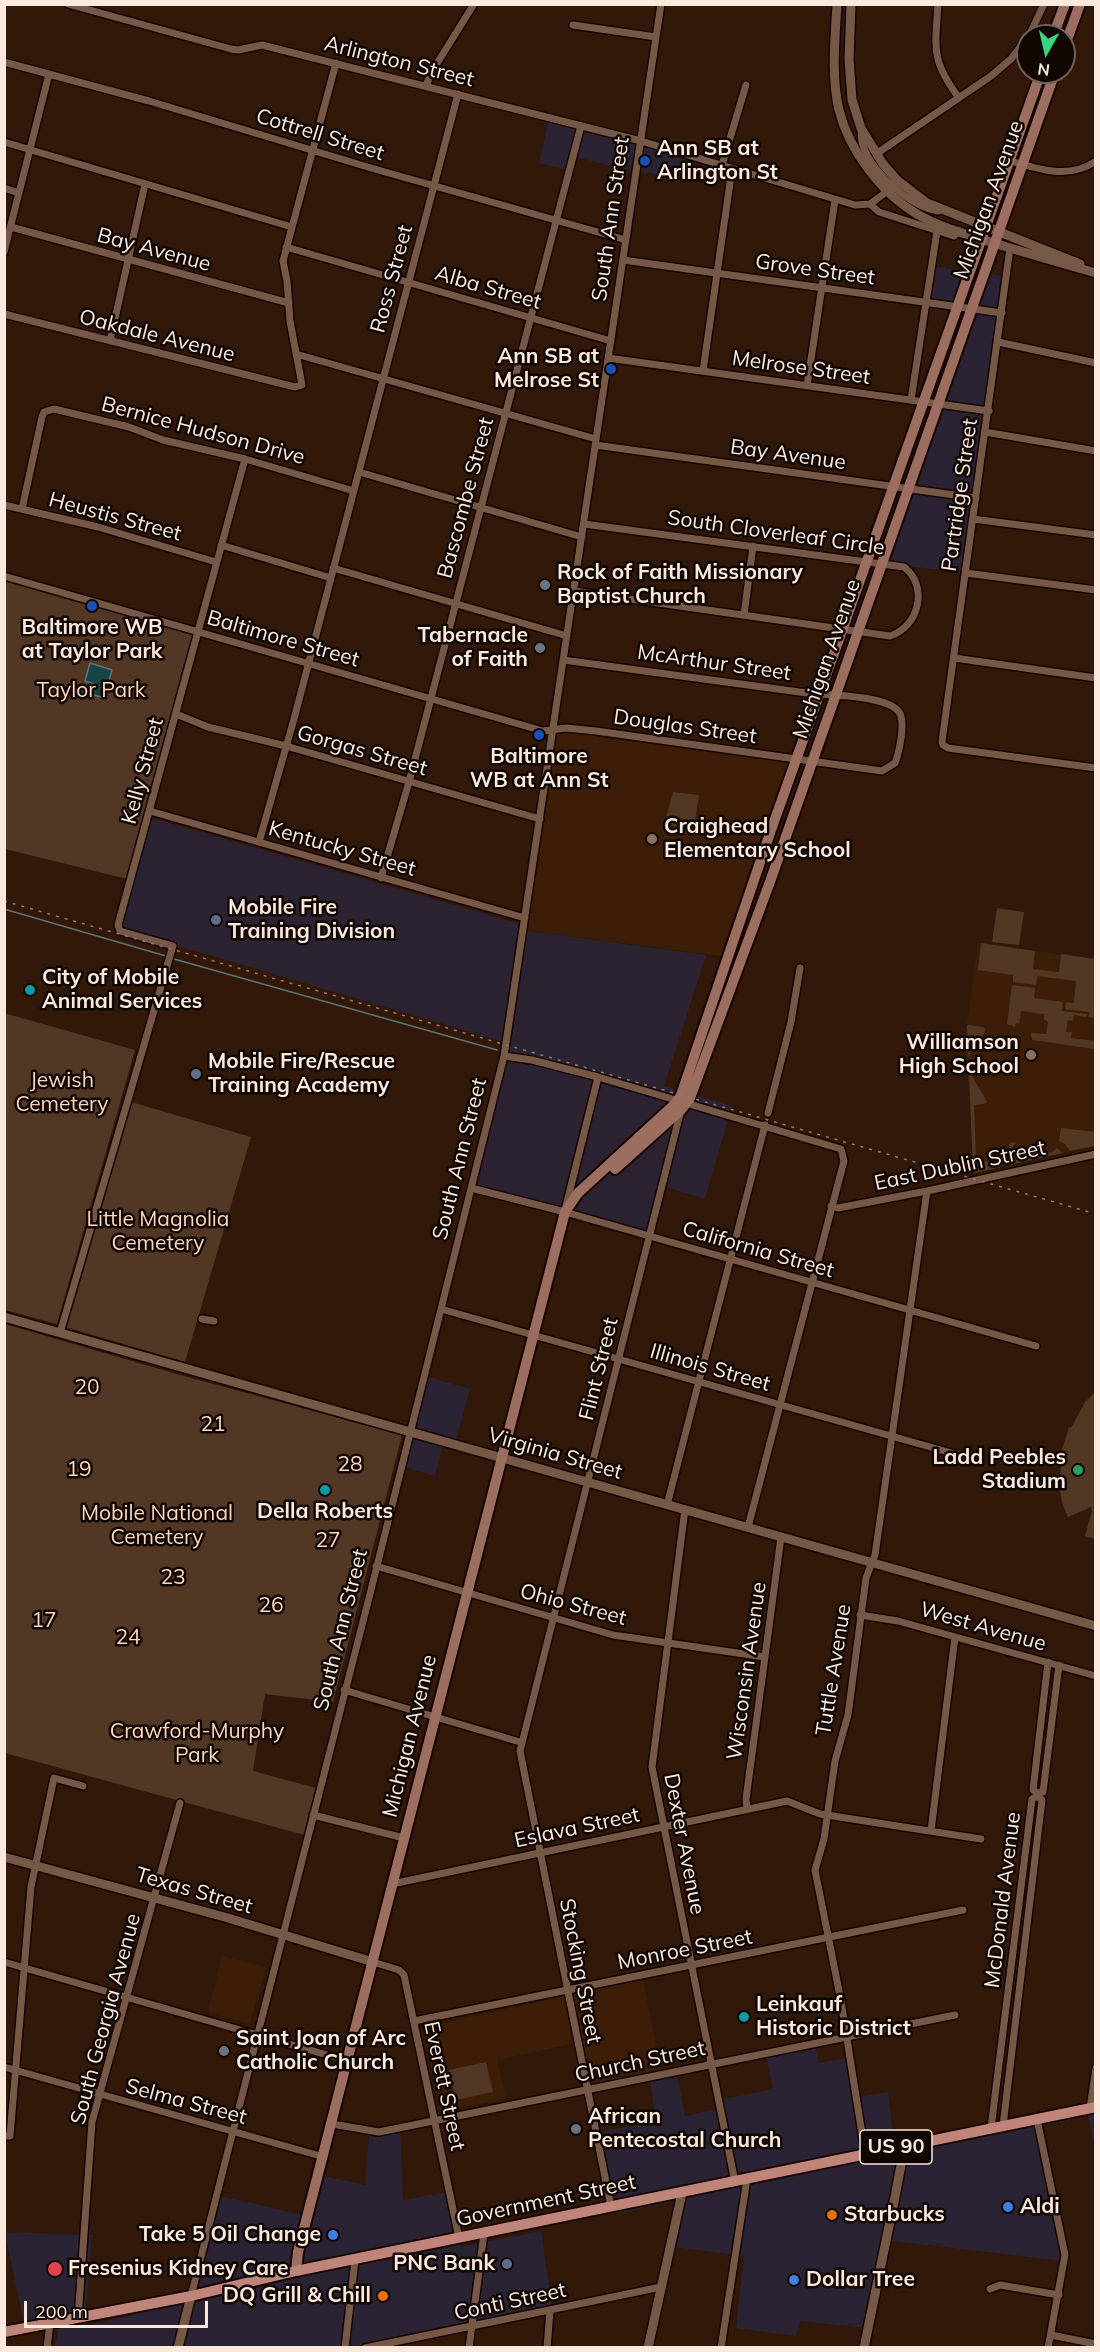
<!DOCTYPE html>
<html>
<head>
<meta charset="utf-8">
<style>
  body { margin:0 }
  #map { position:relative; width:1100px; height:2352px; overflow:hidden; background:#311808; font-family:Mulish,sans-serif }
  canvas { display:block }
  .frame { position:absolute; inset:0; border:6px solid #fbe9de; pointer-events:none }
  .north { position:absolute; left:1016px; top:24px; width:60px; height:60px; box-sizing:border-box; background:#110702; border:2px solid #6f615a; border-radius:50%; rotate:188deg; font-size:16px; font-weight:700; line-height:24px; text-align:center; color:#fbe9de }
  .north::after { content:''; display:block; margin:auto; width:21px; height:27px; background:#34d881; clip-path:polygon(50% 0,100% 100%,50% 72%,0 100%) }
  .scale { position:absolute; left:24px; top:2301px; width:184px; height:27px; box-sizing:border-box; border:3px solid #fbe9de; border-top:0; padding-left:8px; font-size:18px; line-height:21px; white-space:nowrap; color:#fbe9de; -webkit-text-stroke:4px #110702; paint-order:stroke }
</style>
</head>
<body>
<div id="map">
<canvas width="1100" height="2352"></canvas>
<div class="frame"></div>
<div class="north">N</div>
<div class="scale">200 m</div>
</div>
<script>
const ctx = document.querySelector('canvas').getContext('2d');
ctx.lineJoin = 'round';
function fillPath(path, color) {
  ctx.fillStyle = color;
  ctx.fill(path, 'evenodd');
}
function strokePath(path, color, width, dash) {
  ctx.strokeStyle = color;
  ctx.lineWidth = width;
  ctx.lineCap = dash ? 'butt' : 'round';
  ctx.setLineDash(dash || []);
  ctx.stroke(path);
}
function label(font, color, halo, rows, align = 'center') {
  ctx.font = font + ' Mulish,sans-serif';
  ctx.lineWidth = 5;
  ctx.setLineDash([]);
  ctx.textBaseline = 'middle';
  ctx.strokeStyle = halo;
  ctx.fillStyle = color;
  for (const [text, x, y, turn = 0] of rows) {
    ctx.save();
    ctx.translate(x, y);
    ctx.rotate((+turn || 0) * Math.PI / 180);
    ctx.textAlign = isNaN(turn) ? turn : align;
    if (halo) ctx.strokeText(text, 0, 0);
    ctx.fillText(text, 0, 0);
    ctx.restore();
  }
}
const commercial = new Path2D(`
  M550,114L690,152L687,179L629,170L571,156L567,170L539,163Z
  M931,266L1007,276L966,573L881,563L971,310L926,303Z
  M428,1377L470,1389L454,1447L443,1444L435,1476L402,1466Z
  M815,2047L819,2063L846,2058L852,2098L888,2092L895,2154L1096,2113L1095,2147L1088,2116L1035,2128L1063,2261L884,2240L866,2328L800,2321L796,2336L736,2328L744,2256L673,2247L683,2199L617,2214L600,2132L656,2121L650,2080L677,2075L685,2116L715,2109L714,2101L773,2089L766,2056Z
  M400,2130L403,2200L447,2192L460,2247L541,2231L552,2305L353,2347H55L59,2328L26,2334L5,2232L92,2235L85,2326L193,2301L220,2196L313,2217L324,2176L365,2185L369,2135Z`);
const industrial = new Path2D(`
  M152,818L517,923L523,930L706,955L664,1086L732,1106L705,1199L665,1187L651,1238L475,1192L511,1044L121,929Z`);
const built = new Path2D(`
  M566,728L798,759L727,957L523,930L553,731Z
  M978,943L1095,959V1146L975,1173L965,1038Z
  M222,1956L266,1967L250,2024L208,2012Z
  M643,1979L661,2071L590,2086L581,2042L497,2060L506,2099L440,2112L423,2027Z`);
const green = new Path2D(`
  M5,578L198,631L127,879L5,849Z
  M673,792L699,795L693,834L680,833L666,818Z
  M997,908L1024,912L1019,945L992,942Z
  M981,943L1035,951L1033,969L1059,972L1061,954L1095,959V1018L1089,1017V1012L1065,1009L1066,1002L1074,1003L1076,981L1037,976L1036,985L1013,982V975L978,970Z
  M1012,985L1035,988L1034,998L1063,1002L1062,1011L1087,1014L1086,1017L1074,1015L1073,1021L1068,1020L1066,1032H1072L1071,1038L1095,1041V1049L1032,1040L1031,1033L1046,1034L1048,1022L1044,1019V1014L1021,1011L1019,1024L1016,1023L1015,1027L1007,1024Z
  M4,1013L135,1050L57,1324L5,1310Z
  M967,1025L983,1027L985,1029C984,1039 976,1040 972,1048C961,1070 979,1084 987,1102L983,1104L974,1105L976,1161L1001,1162V1167L975,1173L973,1171Z
  M131,1102L251,1137L185,1362L65,1327Z
  M1061,1128L1095,1132V1146L1070,1151L1065,1144L1059,1141Z
  M1012,1142L1016,1143L1012,1147L1051,1153L1057,1148L1062,1153L1010,1165L1009,1144Z
  M5,1324L180,1375L402,1435L333,1702L265,1694L253,1771L316,1788L318,1794L308,1836L5,1753Z
  M1095,1392L1096,1393L1095,1539L1085,1536L1092,1511L1091,1507L1068,1517C1059,1497 1059,1489 1061,1464L1058,1463L1069,1427L1071,1428L1085,1402Z
  M486,2062L493,2092L456,2100L449,2070Z`);
const water = new Path2D(`
  M90,663L112,670L104,698L91,694L94,684L85,681Z`);
const stream = new Path2D(`
  M4,909L166,956
  M174,959L497,1050`);
const minor = new Path2D(`
  M68,4L231,49L238,50L262,45L641,141L855,205L870,204L893,187
  M938,4C935,50 931,60 959,98
  M573,25L656,37
  M1029,36L1044,4
  M4,62L149,101L371,168L626,240
  M426,86L431,73L474,4
  M861,131C862,135 861,141 863,145C871,172 911,207 938,211
  M4,142L292,227
  M876,154L991,76L1011,59L1028,37
  M1008,160C1037,169 1069,180 1096,161
  M722,165L746,85
  M4,188L19,193
  M870,204L879,212L954,236L959,231
  M11,227L289,303
  M286,247L611,341
  M1010,248L942,741L943,745L948,748L1096,768
  M4,252L49,74
  M623,260L1002,313
  M4,314L295,387L302,385L290,321L287,281L283,261L336,63
  M110,341L145,184
  M998,342L1096,363
  M296,354L596,439
  M608,358L989,411
  M703,371L732,169
  M807,386L835,200
  M911,400L937,231
  M985,432L1096,451
  M595,445L976,498
  M359,472L582,537
  M4,505L98,527L216,562
  M22,509L42,417L44,412L54,409L129,427L163,440L245,459L354,491
  M973,519L1096,535
  M221,545L331,578
  M333,568L567,636
  M966,573L1096,590
  M4,576L543,731L566,728L596,731L882,771L895,763C899,753 906,721 899,712C886,695 828,695 807,693L563,660
  M574,591L890,636C919,627 929,586 904,567L584,524
  M744,615L753,546
  M954,658L1096,678
  M176,714L208,727L286,746L540,819
  M150,811L525,918
  M259,842L294,719L458,94
  M381,878L409,782L581,126
  M504,1056L532,1060L598,1077L841,1149L844,1161L748,1527
  M768,1113L791,1022L800,968
  M471,1188L565,1212L1036,1346
  M566,1206L598,1077
  M831,1206L838,1208L927,1191L1096,1154
  M441,1309L955,1454H970
  M202,1319L214,1321
  M60,1333L172,949L173,946L120,931L118,925L245,459
  M667,1505L765,1125
  M685,1509L652,1767L735,2182
  M376,1566L613,1635L765,1657
  M860,1615L898,1621L1096,1676
  M1048,1662L1033,1790L1037,1793L1043,1792L1059,1665
  M344,1690L520,1742
  M747,1809L746,1799L781,1537
  M313,1815L404,1838
  M931,1831L955,1637
  M392,1884L787,1801L820,1814L981,1839
  M4,1962L348,2061
  M373,1962L399,1970L404,1975L459,2238
  M414,2021L963,1910
  M4,2067L324,2157
  M1090,2108L1096,2068
  M1037,2119L1065,2255L1048,2348
  M332,2124L379,2132L955,2015
  M991,2128L1032,1799L1037,1796L1042,1800L1003,2126
  M4,2136H10L31,1887L54,1778L83,1786
  M865,2153L841,2001L815,1870L824,1839L835,1761L848,1715L866,1578L875,1555L927,1191
  M611,2207L520,1751L681,1110
  M990,2289L1000,2285L1059,2295
  M191,2296L370,1594L504,1056L661,4
  M78,2318L92,2122L180,1803
  M1051,2335L1096,2344
  M47,2348L50,2323
  M345,2348L355,2260
  M365,2348L661,2287
  M469,2348L484,2233
  M547,2348L550,2311
  M721,2348L747,2179`);
const tertiary = new Path2D(`
  M837,4C835,39 831,76 839,110C849,150 881,193 917,214C937,226 959,232 981,239C1019,251 1057,262 1096,273
  M851,4L849,59L852,100L861,128L883,164L897,180L927,203L1080,264
  M4,1317L1096,1626
  M4,1857L228,1918L373,1962
  M178,2348L191,2296
  M648,2348L682,2193
  M864,2348L895,2197L901,2165L899,2146`);
const secondary = new Path2D(`
  M1053,36L1065,4
  M1064,48L1080,4
  M615,1169L681,1110L690,1098L771,879L1055,72
  M296,2271L298,2252L565,1212L578,1193L675,1104L681,1095L770,833L1041,72`);
const primary = new Path2D(`
  M4,2332L191,2296L296,2271L1096,2107`);
const rail = new Path2D(`
  M4,901L1096,1214`);
const markers = [
  [645,161,6,"#1a4fb4"],
  [611,369,6,"#1a4fb4"],
  [545,585,6,"#6b7280"],
  [92,606,6,"#1a4fb4"],
  [540,648,6,"#6b7280"],
  [539,735,6,"#1a4fb4"],
  [652,839,6,"#8d6e63"],
  [216,920,6,"#5c6f8a"],
  [30,990,6,"#0f9aa8"],
  [1031,1055,6,"#8d6e63"],
  [196,1074,6,"#5c6f8a"],
  [1078,1470,6,"#2e9e5b"],
  [325,1490,6,"#0f9aa8"],
  [744,2017,6,"#0f9aa8"],
  [224,2051,6,"#6b7280"],
  [576,2129,6,"#6b7280"],
  [1008,2207,6,"#3f7fe0"],
  [832,2215,6,"#e8710a"],
  [333,2235,6,"#3f7fe0"],
  [507,2264,6,"#5c6f8a"],
  [55,2269,8,"#e0444e"],
  [794,2280,6,"#3f7fe0"],
  [383,2296,6,"#e8710a"]
];
const shields = [
  [896,2147,72]
];
const shieldNames = [
  ["US 90",896,2147]
];
const streetNames = [
  ["Arlington Street",399,62,14],
  ["Cottrell Street",320,135,17],
  ["Michigan Avenue",989,200,-70],
  ["South Ann Street",611,219,-82],
  ["Bay Avenue",154,250,15],
  ["Grove Street",815,270,8],
  ["Ross Street",392,279,-75],
  ["Alba Street",488,288,16],
  ["Oakdale Avenue",157,336,14],
  ["Melrose Street",801,368,8],
  ["Bernice Hudson Drive",203,431,15],
  ["Bay Avenue",788,455,8],
  ["Partridge Street",960,495,-82],
  ["Bascombe Street",466,498,-75],
  ["Heustis Street",115,517,15],
  ["South Cloverleaf Circle",776,533,8],
  ["Baltimore Street",283,639,16],
  ["Michigan Avenue",827,659,-71],
  ["McArthur Street",714,663,8],
  ["Douglas Street",685,727,8],
  ["Gorgas Street",362,751,16],
  ["Kelly Street",143,771,-75],
  ["Kentucky Street",342,849,16],
  ["South Ann Street",460,1159,-76],
  ["East Dublin Street",960,1166,-12],
  ["California Street",758,1250,16],
  ["Illinois Street",710,1368,16],
  ["Flint Street",599,1369,-76],
  ["Virginia Street",555,1454,16],
  ["Ohio Street",573,1605,15],
  ["West Avenue",983,1627,16],
  ["South Ann Street",341,1630,-76],
  ["Tuttle Avenue",834,1670,-81],
  ["Wisconsin Avenue",747,1671,-82],
  ["Michigan Avenue",410,1736,-76],
  ["Eslava Street",577,1828,-12],
  ["Dexter Avenue",684,1844,79],
  ["Texas Street",194,1891,16],
  ["McDonald Avenue",1003,1900,-83],
  ["Monroe Street",685,1950,-11],
  ["Stocking Street",580,1971,79],
  ["South Georgia Avenue",106,2019,-75],
  ["Church Street",640,2062,-12],
  ["Everett Street",444,2086,78],
  ["Selma Street",186,2102,15],
  ["Government Street",546,2201,-12],
  ["Conti Street",510,2302,-12]
];
const poiNames = [
  ["Ann SB at",657,149],
  ["Arlington St",657,173],
  ["Ann SB at",599,357,"right"],
  ["Melrose St",599,381,"right"],
  ["Rock of Faith Missionary",557,573],
  ["Baptist Church",557,597],
  ["Baltimore WB",92,628,"center"],
  ["at Taylor Park",92,652,"center"],
  ["Tabernacle",528,636,"right"],
  ["of Faith",528,660,"right"],
  ["Baltimore",539,757,"center"],
  ["WB at Ann St",539,781,"center"],
  ["Craighead",664,827],
  ["Elementary School",664,851],
  ["Mobile Fire",228,908],
  ["Training Division",228,932],
  ["City of Mobile",42,978],
  ["Animal Services",42,1002],
  ["Williamson",1019,1043,"right"],
  ["High School",1019,1067,"right"],
  ["Mobile Fire/Rescue",208,1062],
  ["Training Academy",208,1086],
  ["Ladd Peebles",1066,1458,"right"],
  ["Stadium",1066,1482,"right"],
  ["Della Roberts",325,1512,"center"],
  ["Leinkauf",756,2005],
  ["Historic District",756,2029],
  ["Saint Joan of Arc",236,2039],
  ["Catholic Church",236,2063],
  ["African",588,2117],
  ["Pentecostal Church",588,2141],
  ["Aldi",1020,2207],
  ["Starbucks",844,2215],
  ["Take 5 Oil Change",321,2235,"right"],
  ["PNC Bank",495,2264,"right"],
  ["Fresenius Kidney Care",68,2269],
  ["Dollar Tree",806,2280],
  ["DQ Grill & Chill",371,2296,"right"]
];
const parkNames = [
  ["Taylor Park",91,691],
  ["Jewish",62,1081],
  ["Cemetery",62,1105],
  ["Little Magnolia",158,1220],
  ["Cemetery",158,1244],
  ["20",87,1388],
  ["21",213,1425],
  ["28",350,1465],
  ["19",79,1470],
  ["Mobile National",157,1514],
  ["Cemetery",157,1538],
  ["27",328,1541],
  ["23",173,1578],
  ["26",271,1606],
  ["17",44,1621],
  ["24",128,1638],
  ["Crawford-Murphy",197,1732],
  ["Park",197,1756]
];
fillPath(commercial, '#292333');
fillPath(industrial, '#2b2332');
fillPath(built, '#3c1d07');
fillPath(green, '#533725');
fillPath(water, '#154446');
strokePath(water, '#5a7674', 1.5);
strokePath(stream, '#5a7674', 1.5);
strokePath(minor, '#180300', 10);
strokePath(tertiary, '#180300', 12);
strokePath(secondary, '#180300', 14);
strokePath(primary, '#180300', 14);
strokePath(minor, '#765846', 7);
strokePath(tertiary, '#765846', 9);
strokePath(secondary, '#9b6e60', 10);
strokePath(primary, '#bf857a', 10);
strokePath(rail, '#917b6e', 1.5, [3, 6]);
for (const [x, y, r, color] of markers) {
  const dot = new Path2D();
  dot.arc(x, y, r, 0, 2 * Math.PI);
  ctx.fillStyle = color;
  ctx.fill(dot);
  strokePath(dot, '#110702', 2);
}
for (const [x, y, w] of shields) {
  const box = new Path2D();
  box.roundRect(x - w / 2, y - 17, w, 34, 4.5);
  ctx.fillStyle = '#110702';
  ctx.fill(box);
  strokePath(box, '#fbe9de', 1.5);
}
label('bold 20px', '#fbe9de', null, shieldNames);
label('21px', '#fbe9de', '#110702', streetNames);
label('bold 21px', '#fbe9de', '#110702', poiNames, 'left');
label('21px', '#fed6be', '#110702', parkNames);
</script>
</body>
</html>
